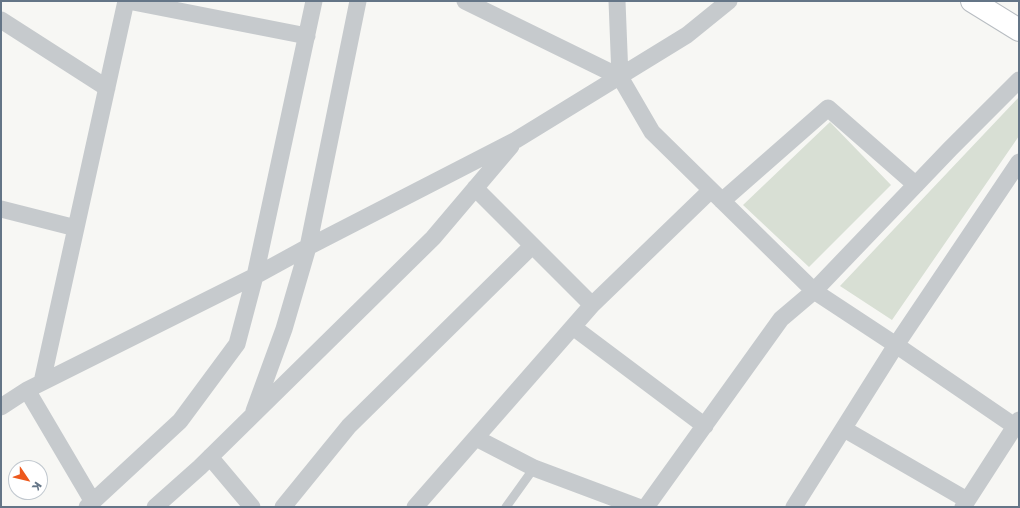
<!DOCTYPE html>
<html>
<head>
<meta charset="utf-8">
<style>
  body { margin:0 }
  #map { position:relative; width:1020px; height:508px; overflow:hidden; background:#f7f7f4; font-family:"Golos Text",sans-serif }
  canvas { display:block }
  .frame { position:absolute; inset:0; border:2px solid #647587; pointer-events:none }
  .north { position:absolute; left:8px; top:460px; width:40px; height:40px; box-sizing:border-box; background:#fff; border:1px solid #c1c8cf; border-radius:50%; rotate:125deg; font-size:11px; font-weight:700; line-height:16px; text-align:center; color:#647587 }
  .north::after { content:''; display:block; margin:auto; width:14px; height:18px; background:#ed591d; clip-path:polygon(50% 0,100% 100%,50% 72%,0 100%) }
</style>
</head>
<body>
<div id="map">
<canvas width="1020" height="508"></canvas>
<div class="frame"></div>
<div class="north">K</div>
</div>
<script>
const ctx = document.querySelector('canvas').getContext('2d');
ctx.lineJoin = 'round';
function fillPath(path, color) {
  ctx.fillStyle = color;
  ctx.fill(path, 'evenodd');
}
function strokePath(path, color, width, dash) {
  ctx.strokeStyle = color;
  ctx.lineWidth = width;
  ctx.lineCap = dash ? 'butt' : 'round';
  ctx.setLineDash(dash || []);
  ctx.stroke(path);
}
const green = new Path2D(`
  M1019,97V136L892,320L840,286Z
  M830,122L891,185L809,267L743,205Z`);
const lane = new Path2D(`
  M506,507L534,468`);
const street = new Path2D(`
  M128,1L307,36
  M465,1L620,77L617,1
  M1,20L107,88
  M620,77L652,132L814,291L950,149L1019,80
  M475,188L592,305L711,190
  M722,201L828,108L916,185
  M1,209L76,228
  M573,327L705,426
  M42,382L126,1
  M27,390L93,502
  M1,407L27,390L255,276L308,247L516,140L687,35L729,1
  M254,411L284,329L308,247L358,1
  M844,429L967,500
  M476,438L534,468L638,507
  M210,457L252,507
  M87,507L180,421L237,344L255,276L314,1
  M155,507L200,467L433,238L511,146
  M283,507L349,426L532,246
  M415,507L592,305
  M646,507L781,319L814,291L896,345L1019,162
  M794,507L896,345L1019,429
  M963,507L1019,420`);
const secondary = new Path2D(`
  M972,1L1019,30`);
fillPath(green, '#d8dfd4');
strokePath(secondary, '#b8bdc2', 24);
strokePath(lane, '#c6cacd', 9);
strokePath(street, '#c6cacd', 17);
strokePath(secondary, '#fff', 22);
</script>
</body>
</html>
